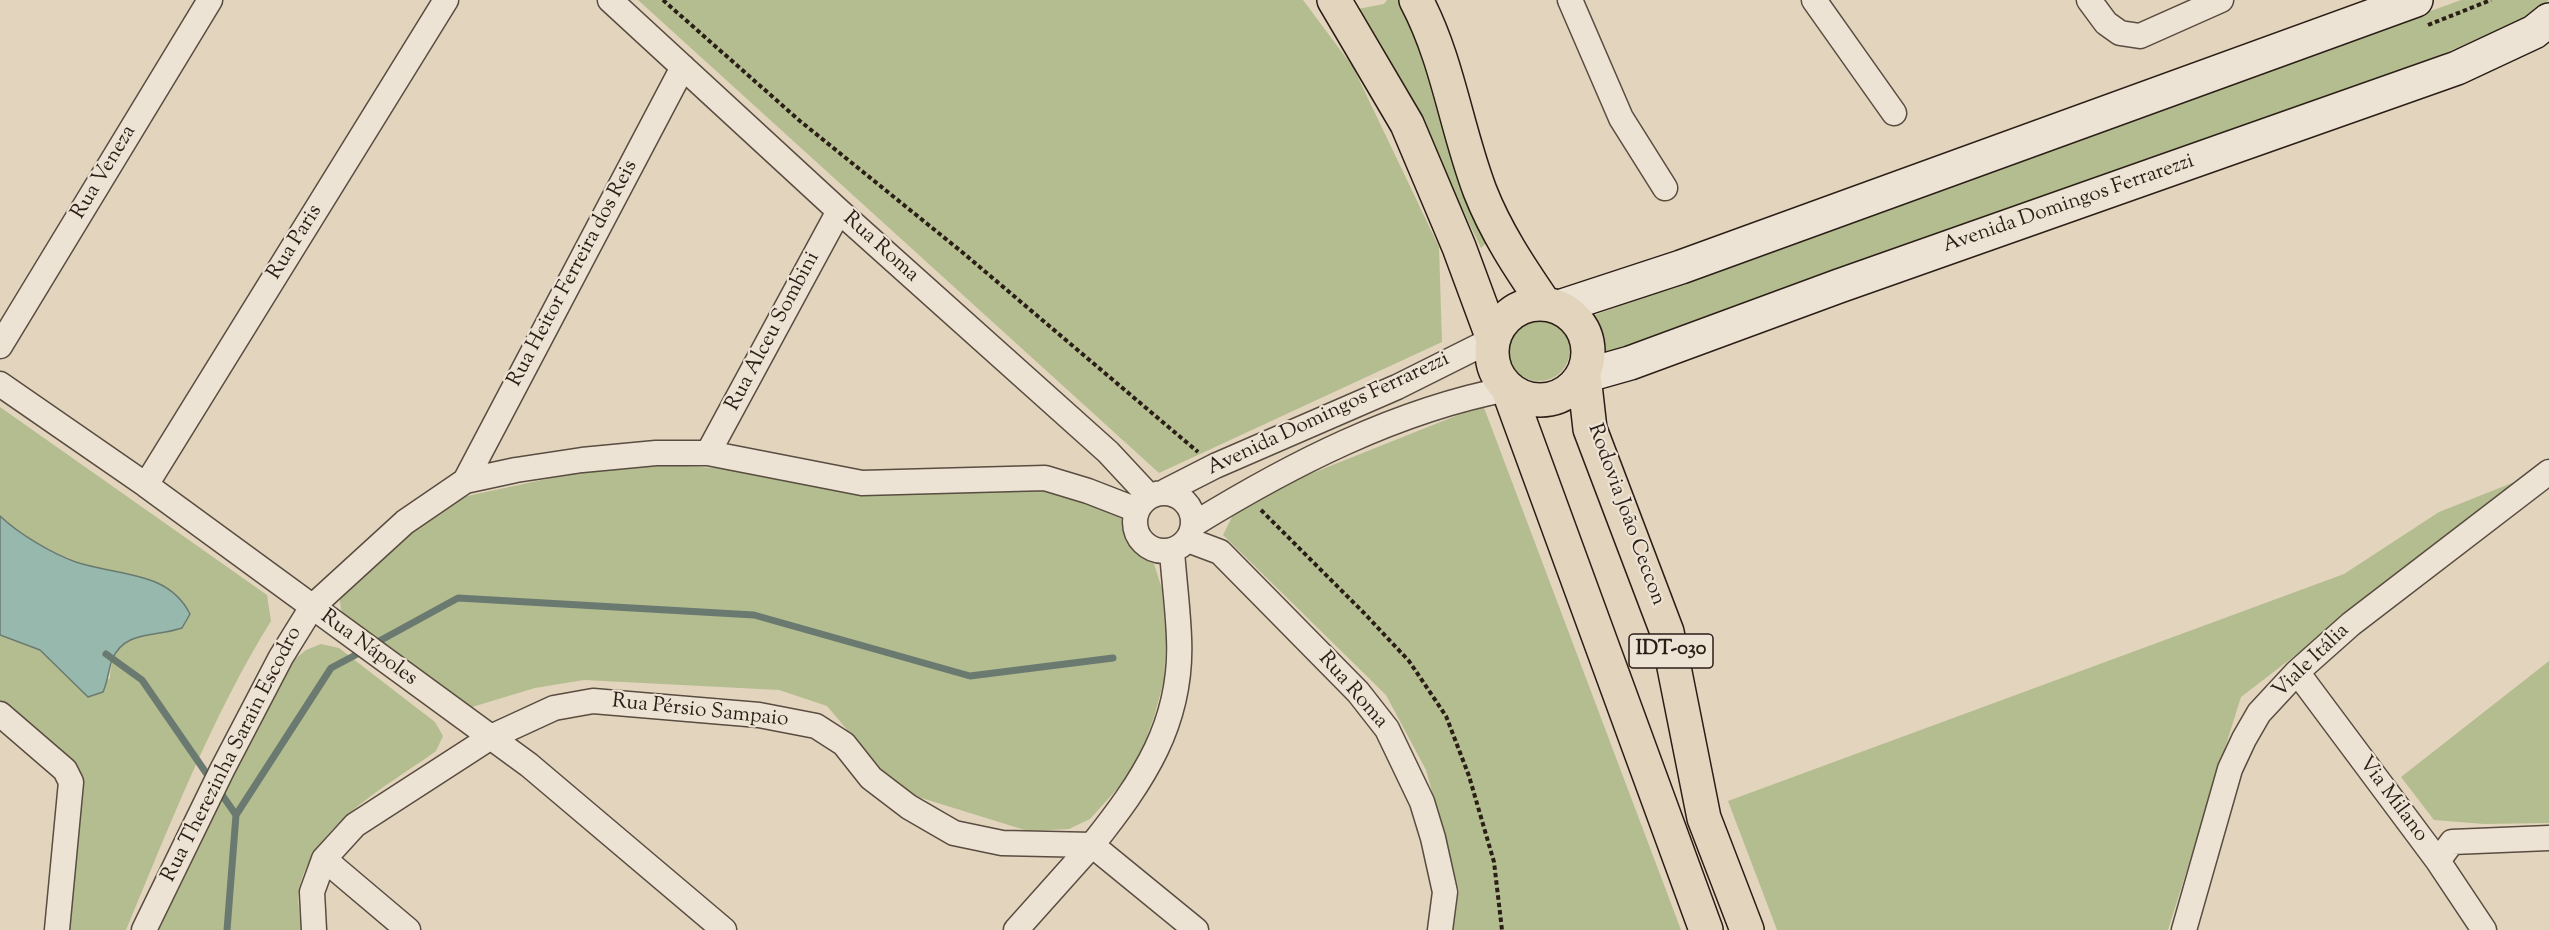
<!DOCTYPE html>
<html>
<head>
<meta charset="utf-8">
<style>
  body { margin:0 }
  canvas { display:block; background:#e3d4bd }
</style>
</head>
<body>
<canvas width="2549" height="930"></canvas>
<script>
const ctx = document.querySelector('canvas').getContext('2d');
ctx.lineJoin = 'round';
function fillPath(path, color) {
  ctx.fillStyle = color;
  ctx.fill(path, 'evenodd');
}
function strokePath(path, color, width, dash) {
  ctx.strokeStyle = color;
  ctx.lineWidth = width;
  ctx.lineCap = dash ? 'butt' : 'round';
  ctx.setLineDash(dash || []);
  ctx.stroke(path);
}
function label(font, color, halo, rows, align = 'center') {
  ctx.font = font + ' "Sorts Mill Goudy",serif';
  ctx.lineWidth = 4.5;
  ctx.setLineDash([]);
  ctx.textBaseline = 'middle';
  ctx.strokeStyle = halo;
  ctx.fillStyle = color;
  for (const [text, x, y, turn = 0] of rows) {
    ctx.save();
    ctx.translate(x, y);
    ctx.rotate((+turn || 0) * Math.PI / 180);
    ctx.textAlign = isNaN(turn) ? turn : align;
    if (halo) ctx.strokeText(text, 0, 0);
    ctx.fillText(text, 0, 0);
    ctx.restore();
  }
}
const green = new Path2D(`
  M638,0H1303L1353,67L1439,247L1442,342L1159,473Z
  M1387,0H1410L1488,241L1481,248L1399,77L1352,10L1384,4Z
  M2461,0H2549L2528,17L2431,59L1605,356L1592,316Z
  M1508 350a31 31 0 1 1 62 0a31 31 0 1 1-62 0Z
  M1483,405L1681,930H1453L1459,890L1426,770L1386,695L1223,535L1235,511L1285,484Z
  M0,407L267,595L271,621C211,718 170,825 126,930H69L82,782L75,765L0,702V635L40,650L88,697L110,678C111,653 122,640 146,635L154,581C99,571 42,555 0,516Z
  M656,464L1045,490L1082,498L1125,520L1149,548L1162,589L1166,640L1164,680L1154,717L1140,755L1118,788L1090,819L1069,829L1028,831L915,796L880,769L827,706L779,690L584,680L535,688L472,707L463,705L351,625L341,610L339,593L412,531L467,496L584,471Z
  M2527,477L2241,697L2168,930H1777L1728,801L2344,574L2439,512Z
  M321,644L339,648L435,722L443,736L436,751C385,788 315,823 299,889C297,901 300,917 301,930H157L231,776L290,663L306,650Z
  M2549,661V823L2484,824L2434,820L2401,777Z`);
const water = new Path2D(`
  M0,516C19,534 51,553 76,562C117,576 168,570 190,614L182,628C156,637 124,630 112,660C108,671 108,681 103,692L88,697L40,650L0,635Z`);
const stream = new Path2D(`
  M372,645L458,598L754,615L970,676L1113,658
  M106,654L142,680L211,780
  M218,789L236,815L227,930
  M236,815L331,668L363,651`);
const path = new Path2D(`
  M663,0L800,121L962,252L1198,452
  M2428,25L2491,0
  M1261,510L1364,613L1409,661L1446,716L1469,776L1494,862L1502,930`);
const street = new Path2D(`
  M610,0L839,211L1108,452L1149,496
  M1570,0L1621,118L1665,188
  M1814,0L1894,113
  M2089,0L2106,23L2120,33L2140,36L2221,0
  M0,346L210,0
  M0,384L146,485L529,765L724,930
  M708,453L839,211
  M465,481L683,67
  M146,485L446,0
  M1166,491L1215,466L1397,387L1493,339
  M1135 522a29 29 0 1 1 58 0a29 29 0 1 1-58 0Z
  M1194,524C1290,465 1397,410 1508,389
  M1188,540L1220,552L1358,692L1387,729L1422,802L1433,838L1445,892L1440,930
  M2297,672L2438,861L2484,930
  M0,714L65,770L71,782L57,930
  M324,859L408,930
  M2438,861L2452,842L2549,838
  M144,930L222,770L281,657L312,607L405,522L465,481L516,470L582,460L656,453H708L862,483L1045,478L1088,491L1137,510
  M314,930L312,892L324,859L355,825L491,737L554,708L593,701L759,715L816,726L844,744L871,778L909,807L954,833L1002,843L1092,845C1143,781 1183,723 1179,638C1178,609 1174,580 1172,551
  M1016,930L1092,845L1196,930
  M2184,930L2230,769L2244,739L2259,713L2297,672L2351,624L2549,472`);
const secondary = new Path2D(`
  M1559,307L1681,267L2416,0
  M1584,376L1630,363L1839,286L2457,68L2534,32L2549,20`);
const primary = new Path2D(`
  M1334,0L1407,124L1459,247L1493,339
  M1416,0C1448,60 1456,128 1480,191C1496,232 1520,268 1544,303
  M1492 352a48 48 0 1 1 96 0a48 48 0 1 1-96 0Z
  M1584,376L1590,429L1667,632L1704,818L1747,930
  M1508,389L1706,930`);
const shields = [
  [1671,651,84]
];
const shieldNames = [
  ["IDT-030",1671,651]
];
const streetNames = [
  ["Rua Veneza",105,173,-59],
  ["Avenida Domingos Ferrarezzi",2069,205,-19],
  ["Rua Paris",296,243,-58],
  ["Rua Roma",880,248,42],
  ["Rua Heitor Ferreira dos Reis",574,274,-62],
  ["Rua Alceu Sombini",774,332,-62],
  ["Avenida Domingos Ferrarezzi",1329,415,-25],
  ["Rodovia João Ceccon",1625,515,70],
  ["Rua Nápoles",368,649,36],
  ["Viale Itália",2312,662,-44],
  ["Rua Roma",1352,691,49],
  ["Rua Pérsio Sampaio",700,712,6],
  ["Rua Therezinha Sarain Escodro",233,755,-63],
  ["Via Milano",2392,800,53]
];
fillPath(green, '#b4bd90');
fillPath(water, '#96b8ad');
strokePath(water, '#6b7a71', 1.5);
strokePath(stream, '#6b7a71', 7);
strokePath(street, '#594c40', 27);
strokePath(secondary, '#2b1e17', 36);
strokePath(primary, '#2b1e17', 36);
strokePath(path, '#2b1e17', 4, [4.5, 3]);
strokePath(street, '#ede3d4', 24);
strokePath(secondary, '#ede3d4', 33);
strokePath(primary, '#e3d4bd', 33);
for (const [x, y, w] of shields) {
  const box = new Path2D();
  box.roundRect(x - w / 2, y - 17, w, 34, 4.5);
  ctx.fillStyle = '#ede3d4';
  ctx.fill(box);
  strokePath(box, '#2b1e17', 1.5);
}
label('bold 20px', '#2b1e17', null, shieldNames);
label('21px', '#2b1e17', '#ede3d4', streetNames);
</script>
</body>
</html>
